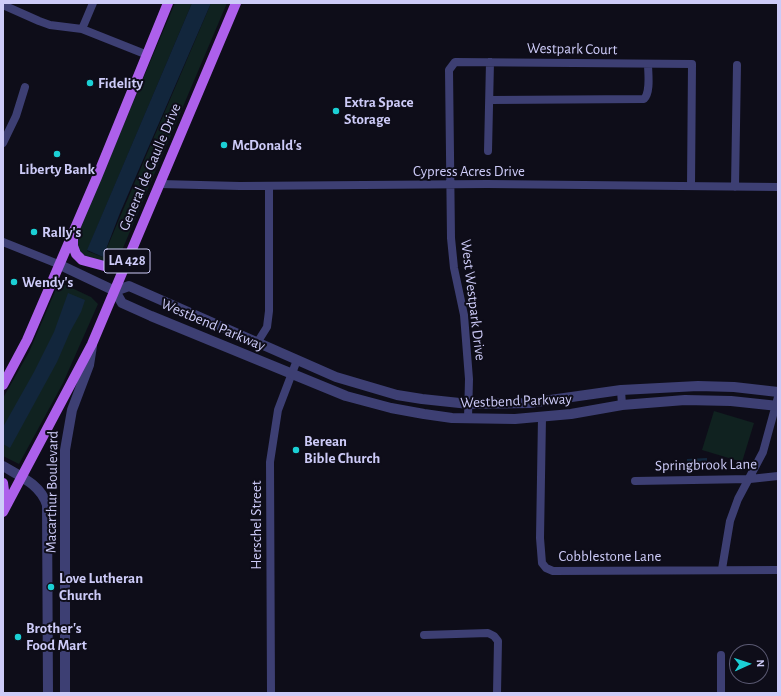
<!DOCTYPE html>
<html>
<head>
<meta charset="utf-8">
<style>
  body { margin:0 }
  #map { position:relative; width:781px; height:696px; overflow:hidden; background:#0e0d19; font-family:"Alegreya Sans",sans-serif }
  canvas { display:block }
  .frame { position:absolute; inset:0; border:4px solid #cdcbf8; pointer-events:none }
  .north { position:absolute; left:729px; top:644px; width:40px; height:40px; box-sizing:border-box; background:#0e0d19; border:1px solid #5a5972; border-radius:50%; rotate:87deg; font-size:11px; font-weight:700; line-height:16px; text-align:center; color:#cdcbf8 }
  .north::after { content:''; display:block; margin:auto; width:14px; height:18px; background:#1bd0d5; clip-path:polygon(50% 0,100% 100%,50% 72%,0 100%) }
</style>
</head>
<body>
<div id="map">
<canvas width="781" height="696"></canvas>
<div class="frame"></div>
<div class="north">N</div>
</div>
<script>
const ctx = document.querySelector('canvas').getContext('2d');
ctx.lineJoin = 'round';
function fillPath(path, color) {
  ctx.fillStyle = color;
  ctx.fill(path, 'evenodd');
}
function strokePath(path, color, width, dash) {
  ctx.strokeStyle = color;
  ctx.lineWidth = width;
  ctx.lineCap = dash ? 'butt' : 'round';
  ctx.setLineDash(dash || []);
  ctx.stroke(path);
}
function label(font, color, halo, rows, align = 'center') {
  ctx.font = font + ' "Alegreya Sans",sans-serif';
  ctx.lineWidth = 4;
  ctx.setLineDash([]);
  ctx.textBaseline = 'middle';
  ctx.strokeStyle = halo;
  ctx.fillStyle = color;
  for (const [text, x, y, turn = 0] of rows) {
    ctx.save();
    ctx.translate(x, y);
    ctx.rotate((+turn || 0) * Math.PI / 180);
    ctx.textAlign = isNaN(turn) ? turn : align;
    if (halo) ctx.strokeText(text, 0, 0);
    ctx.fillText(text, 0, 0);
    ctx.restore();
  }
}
const green = new Path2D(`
  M175,3H192L87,251L103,257L211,3H227L120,255L113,262L103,263L81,254L77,246V235Z
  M59,282L91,297L98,304L63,383L19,464L3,456V398L29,352Z
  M714,411L754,423L742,462L702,450Z`);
const water = new Path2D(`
  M192,3H211L120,213L103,257L87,250Z
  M68,293L85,300L81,312L70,332L57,362L10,448L3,444V427L34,372L54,332Z
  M707,458V466L687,467V459Z`);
const minor = new Path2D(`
  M3,5L39,21L50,25L82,29L145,54
  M82,29L93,3
  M491,100L644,99C651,92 648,73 648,64
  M3,143L16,116L25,87
  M488,151L490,62
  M160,184L240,186L487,184L778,187
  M735,187L737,65
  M3,242L58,264
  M257,343L267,327L269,311V186
  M621,390L622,405
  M542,417L540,538L542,563L546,568L553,571L778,570
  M468,419L469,379L464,315L454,268L451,238L449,70L455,62L692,64L691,186
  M635,481L750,479L778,476
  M722,569L730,521L738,499L763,452L778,397
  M424,635L488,633L494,636L498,641L497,693
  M271,693L270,462L278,410L297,360
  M721,693V655`);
const tertiary = new Path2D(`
  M58,264L115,291L122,303L151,316L346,396L391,408L424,414L452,418L515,419L571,414L622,405L685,400L731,401L778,406
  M115,291L129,286L336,377L397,395L422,399L469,404L529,403L621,390L698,386L734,387L778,392
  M3,466C20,476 41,485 47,505L48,693
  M65,693V450L72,410L89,365L92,346`);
const primary = new Path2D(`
  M73,234V246L76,254L82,260L108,267L128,261
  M3,385L27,340L97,177L168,3
  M3,483L6,506
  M3,512L92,344L236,3`);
const markers = [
  [90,83,4,"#1bd0d5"],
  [336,111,4,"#1bd0d5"],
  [224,145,4,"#1bd0d5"],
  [57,154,4,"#1bd0d5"],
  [34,232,4,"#1bd0d5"],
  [14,282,4,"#1bd0d5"],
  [296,450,4,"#1bd0d5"],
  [51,587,4,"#1bd0d5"],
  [18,637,4,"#1bd0d5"]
];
const shields = [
  [127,261,46]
];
const shieldNames = [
  ["LA 428",127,261]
];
const streetNames = [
  ["Westpark Court",572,49,1],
  ["General de Gaulle Drive",150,167,-67],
  ["Cypress Acres Drive",469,171],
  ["West Westpark Drive",473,300,83],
  ["Westbend Parkway",213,325,23],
  ["Westbend Parkway",516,401,-2],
  ["Springbrook Lane",706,465,-1],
  ["Macarthur Boulevard",52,492,-89],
  ["Herschel Street",256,525,-90],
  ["Cobblestone Lane",610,556]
];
const poiNames = [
  ["Fidelity",98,83],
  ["Extra Space",344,102],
  ["Storage",344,119],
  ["McDonald's",232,145],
  ["Liberty Bank",57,169,"center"],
  ["Rally's",42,232],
  ["Wendy's",22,282],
  ["Berean",304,441],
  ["Bible Church",304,458],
  ["Love Lutheran",59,578],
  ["Church",59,595],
  ["Brother's",26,628],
  ["Food Mart",26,645]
];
fillPath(green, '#102220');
fillPath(water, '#12263c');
strokePath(minor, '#3d3f73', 8);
strokePath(tertiary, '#3d3f73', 10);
strokePath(primary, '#ad60eb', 10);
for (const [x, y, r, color] of markers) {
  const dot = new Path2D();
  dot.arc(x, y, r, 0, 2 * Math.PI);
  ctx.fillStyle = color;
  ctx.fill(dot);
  strokePath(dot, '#0e0d19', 1.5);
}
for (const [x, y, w] of shields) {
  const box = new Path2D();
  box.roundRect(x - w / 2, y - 12, w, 24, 3);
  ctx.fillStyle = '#0e0d19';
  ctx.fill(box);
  strokePath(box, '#cdcbf8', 1);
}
label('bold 14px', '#cdcbf8', null, shieldNames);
label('15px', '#cdcbf8', '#0e0d19', streetNames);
label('bold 15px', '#cdcbf8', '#0e0d19', poiNames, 'left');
</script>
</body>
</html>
